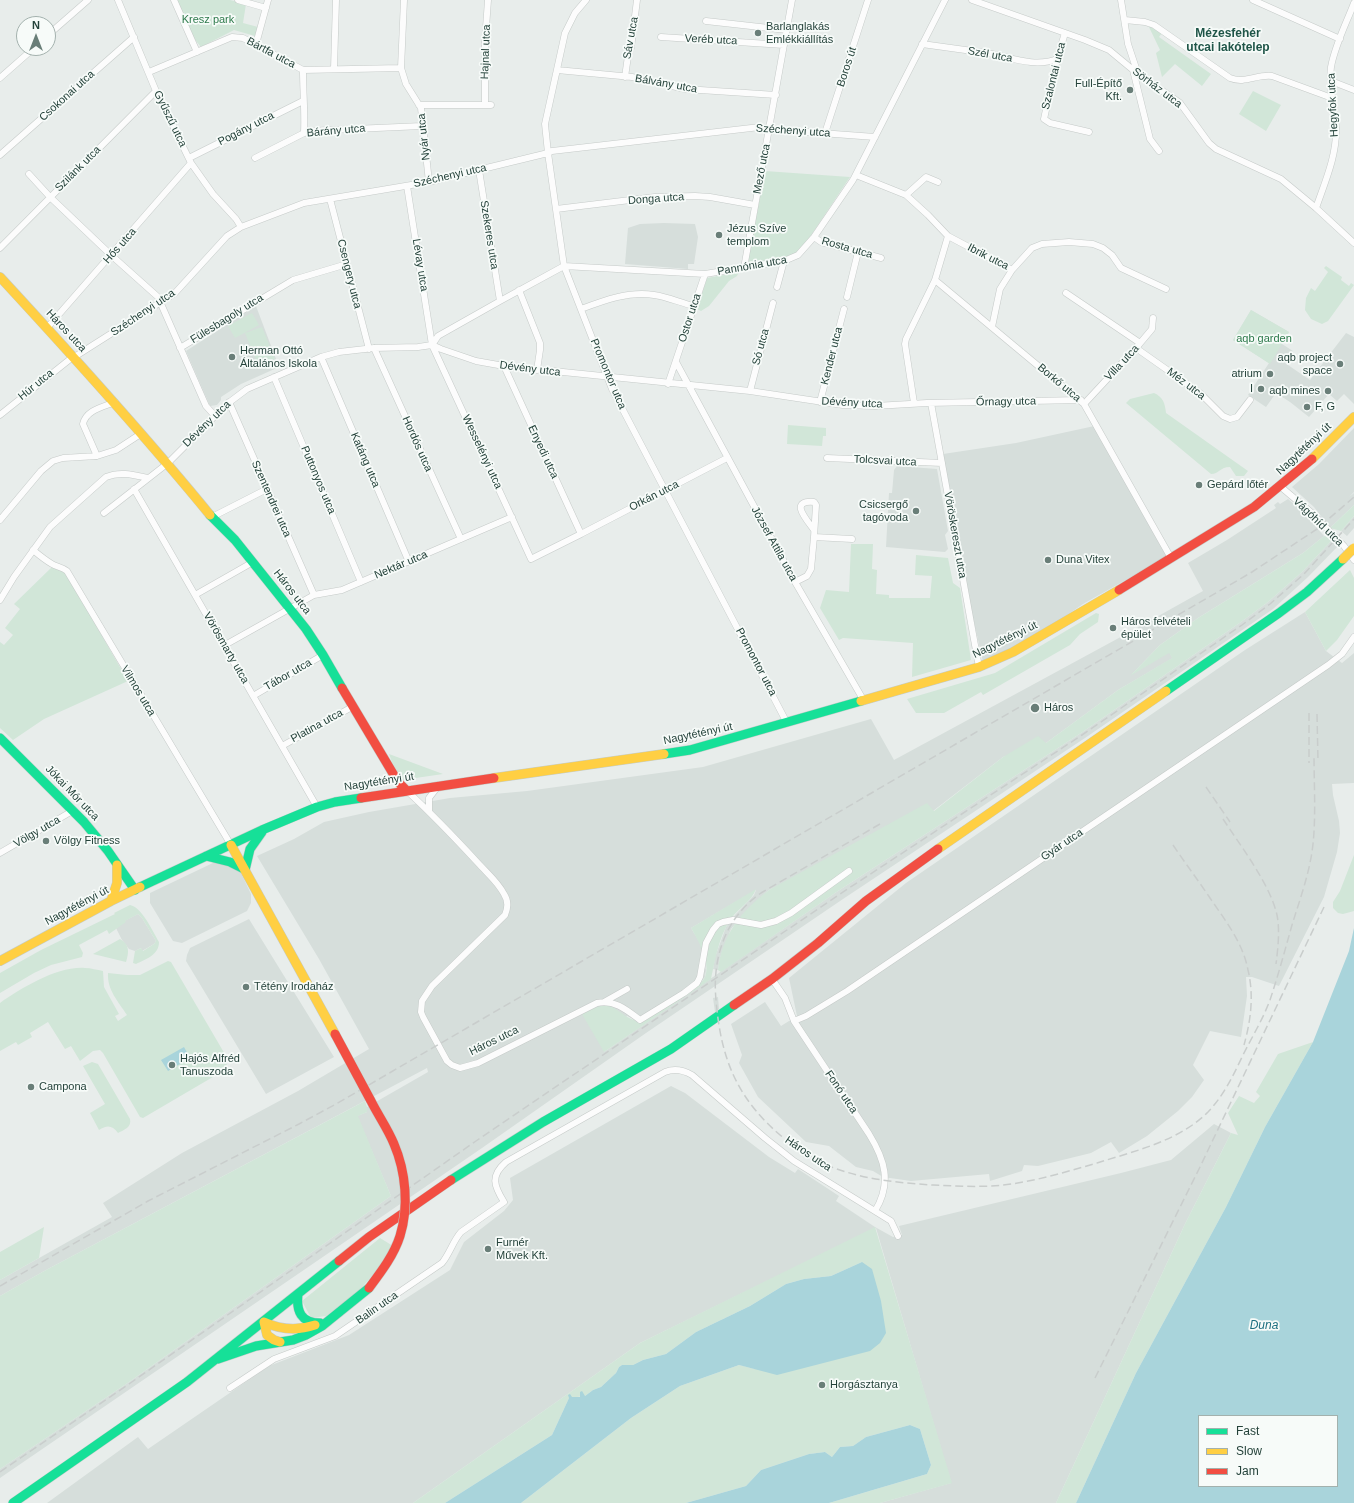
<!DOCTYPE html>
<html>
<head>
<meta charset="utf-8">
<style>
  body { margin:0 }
  #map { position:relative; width:1354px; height:1503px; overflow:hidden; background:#e8edeb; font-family:Arial,sans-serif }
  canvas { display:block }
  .legend { position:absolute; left:1198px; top:1415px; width:140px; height:72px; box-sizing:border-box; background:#f7fbf9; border:1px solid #a3b1ad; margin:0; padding:5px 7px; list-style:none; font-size:12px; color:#24423a }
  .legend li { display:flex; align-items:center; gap:8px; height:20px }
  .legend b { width:20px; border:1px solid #a3b1ad }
  .north { position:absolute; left:16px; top:16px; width:40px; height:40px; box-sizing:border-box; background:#f7fbf9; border:1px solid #a3b1ad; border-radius:50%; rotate:0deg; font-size:11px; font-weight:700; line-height:16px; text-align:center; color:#24423a }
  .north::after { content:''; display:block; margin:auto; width:14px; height:18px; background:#697e78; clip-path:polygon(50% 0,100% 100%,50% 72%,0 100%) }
</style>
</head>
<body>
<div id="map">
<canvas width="1354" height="1503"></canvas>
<ul class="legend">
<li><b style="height:5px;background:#16e098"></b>Fast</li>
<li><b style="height:5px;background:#ffcf43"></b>Slow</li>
<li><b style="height:5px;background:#f24e42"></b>Jam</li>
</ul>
<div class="north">N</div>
</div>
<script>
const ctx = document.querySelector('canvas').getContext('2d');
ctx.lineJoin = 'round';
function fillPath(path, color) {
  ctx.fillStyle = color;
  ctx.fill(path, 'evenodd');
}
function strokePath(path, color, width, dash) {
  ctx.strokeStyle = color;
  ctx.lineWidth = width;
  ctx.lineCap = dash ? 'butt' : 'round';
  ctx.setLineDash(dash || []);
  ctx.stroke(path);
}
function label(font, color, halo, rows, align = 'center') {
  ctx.font = font + ' Arial,sans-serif';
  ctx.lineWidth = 3.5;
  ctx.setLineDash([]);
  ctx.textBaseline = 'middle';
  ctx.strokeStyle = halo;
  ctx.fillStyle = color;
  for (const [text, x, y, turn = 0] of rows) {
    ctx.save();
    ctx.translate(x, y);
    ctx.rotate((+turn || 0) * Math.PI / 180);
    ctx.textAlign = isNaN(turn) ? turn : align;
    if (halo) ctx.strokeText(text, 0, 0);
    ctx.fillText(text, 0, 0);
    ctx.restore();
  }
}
const built = new Path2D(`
  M664,223L695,224L698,237L694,264H688V269L625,264L628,228L640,224Z
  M256,306L279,367L241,384L221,397V400L217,405L210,406L186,351Z
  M1251,310L1289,332L1282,344L1293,351L1285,363L1310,380L1346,333L1354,337V404L1344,394L1337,401L1329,394L1309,417L1290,402L1276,393L1266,407L1248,395L1269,363L1233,340Z
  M1099,425L1170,555L1083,604L1034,638L983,662L968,595L943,454L1016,443Z
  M1354,428V492L1349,497L1354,493V505L1330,528L1314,507L1292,487L1319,464Z
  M897,466L937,469L948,531L945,535L948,549L945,552L886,547L889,493H892L894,470Z
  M1288,499L1302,511L1324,536L1303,553L1198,618L1160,645L1132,674L1169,652L1173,658L1118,690L1046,743L1003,757L933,811L769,890L748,909L731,929L720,958L718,970L713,969L715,957L726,927L735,915L754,895L756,890L691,928L702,946L706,970L705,977L699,984L643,1022L637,1021L627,1016L604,1052L838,891L1081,733L1241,622L1268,602L1302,572L1333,539L1339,545L1308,577L1273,609L1085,738L843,899L646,1033L482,1148L0,1478V1469L129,1382L391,1196L357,1116L367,1112V1107L428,1072L427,1068L46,1270L0,1296V1280L112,1217L103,1203L182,1153L298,1091L369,1049L319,959L257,856L294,839L324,822L369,812L450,798L527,791L703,767L871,719L894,760L1128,633L1203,591L1188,563L1227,540L1276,508L1274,505L1278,502L1280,504Z
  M1354,516V528L1347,536L1341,531Z
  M1305,612L1326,651L1342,663L1354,653V783L1332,784L1333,795L1339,821L1340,833L1337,852L1324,897L1279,986L1252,977H1246L1247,996L1241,1037L1210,1031L1193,1065L1204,1080L1192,1097L1178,1111L1147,1136L1119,1153L1111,1142L1091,1153L1038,1166L1024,1165L1022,1171L990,1181L989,1174L911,1181L883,1177L873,1171L856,1167L829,1146L806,1142L758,1097L739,1063L742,1055L731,1024L765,1002L781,1026L797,1016L789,978L906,883L1245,650Z
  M215,862L239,869L251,894V903L247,911L182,943L173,941L150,903V893Z
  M138,914L142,918L156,941L154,944L142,951L141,948L135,951L129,949L122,940L116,928L124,921Z
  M249,919L334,1057L266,1094L186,961L187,955L190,948Z
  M718,997L719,1009L715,1012L713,998Z
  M671,1086L685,1093L769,1157L795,1173L798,1169L839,1196L836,1201L875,1227L893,1237L902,1235L899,1226L1121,1173L1171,1160L1214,1124L1231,1133L1185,1224L1056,1503H880L951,1483L876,1228L640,1343L413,1503H47L138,1437L148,1449L269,1366L349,1335L450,1270L464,1242L504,1211L513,1200L510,1178Z`);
const green = new Path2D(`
  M177,0H230L246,4L243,23L258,27L255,36L234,30L201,47L191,35Z
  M1151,26L1162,33L1159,37L1211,74L1202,86L1175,64L1162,77L1156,53L1160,50L1149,27Z
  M1253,91L1281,105L1266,131L1239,114Z
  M765,171L850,177L808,240L797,252L788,257L750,263L748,260Z
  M1326,266L1342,277L1341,280L1349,286L1351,283L1354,285L1328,321L1322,324L1311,319L1305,310L1306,298L1311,288L1315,291L1328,272L1324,268Z
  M739,272L737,276L729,281L709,306L701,311L697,309L707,278Z
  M1251,310L1289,332L1270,364L1233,340Z
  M252,313L259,325L235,338L228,326Z
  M262,327L275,359L258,365L245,333Z
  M1154,393C1163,397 1165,403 1166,413L1248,471L1244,476H1236L1230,467C1220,467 1219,474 1211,474L1126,403L1130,399Z
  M788,425L826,428V436H823L822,446L787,444Z
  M1354,505V516L1341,531L1330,528Z
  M1324,536L1333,539L1302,572L1268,602L1241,622L1081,733L838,891L721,972L718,970C722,935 741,911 769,890L927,803L934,811L1003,757L1038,736L1046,743L1118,690L1172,658L1169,653L1130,676L1160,645L1198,618L1303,553Z
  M851,544H873L872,569L877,570L876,594L889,595V598H930L932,576L915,575L916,555L948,558L953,583L960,588L971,660L912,677L913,643L843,638L839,640L820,608L826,590L849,592Z
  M52,567L65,572L128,681L44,719L13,740L0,728V642L4,645L13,635L5,628L20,609L14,604Z
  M1350,570L1354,578V616L1337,640L1326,651L1305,612Z
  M1096,613L1099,614L1098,622L1080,634L1070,645L983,695L981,692L944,713H916L907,699L995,673Z
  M389,754L443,774L402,780L392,762Z
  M1354,855V911L1343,914L1338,913L1333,908V902L1340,891Z
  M756,889C752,900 742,906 734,915C719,934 716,957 711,979L604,1052L582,1014C619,993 613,1018 643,1022L699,985C701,982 704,979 705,977C711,963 698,940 691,928Z
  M130,905C142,907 153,932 159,942C159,955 146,959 136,964L133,963L135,951L141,948L143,951L154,944L156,941L142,918L138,914L125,921L126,922L109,934L107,930L79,945L83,953L82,957L51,965L34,973L0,993V973L41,950L115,914L114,913Z
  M120,939C130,945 129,952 126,962L93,954Z
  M168,961L171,962L226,1056C228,1065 227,1071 219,1075L218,1074L143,1118L140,1117L103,1053L100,1050L93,1051L80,1061L71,1046L65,1049L48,1022L30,1033L32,1037L18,1045L16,1042L0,1051V1003C22,988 57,966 85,968C91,968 97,970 103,971L104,987L119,1014L115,1016L118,1021L127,1015C118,1001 107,990 108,973L127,975H140Z
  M1313,1042L1265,1127L1226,1207L1136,1373L1076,1503H1056L1185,1224L1231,1133L1238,1135L1228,1113L1239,1096L1254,1103L1260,1096L1256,1092L1278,1054Z
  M92,1062L98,1064L130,1119C132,1127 124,1130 118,1133C112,1125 107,1125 99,1130L90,1113L105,1104L83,1066Z
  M365,1101L367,1107V1112L358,1116L391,1196L129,1382L0,1469V1296L46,1270Z
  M44,1227L39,1258L0,1280V1252Z
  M875,1227L952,1483L880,1503H829L927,1474L931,1465L920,1429L910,1425L866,1437L853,1446L840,1447L832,1457L825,1452L809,1454L761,1470L746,1486L686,1503H521L631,1418L680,1386L739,1365L755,1369L862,1262L831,1276L804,1279L786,1284L750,1306L696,1332L666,1354L643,1360L633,1365H622L619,1367L616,1373L601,1387L593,1390L585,1396L569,1398L552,1435L445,1503H413L640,1343Z
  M380,1238L393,1246L386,1260L357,1293L326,1316L311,1318L302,1301Z`);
const water = new Path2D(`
  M1354,928V1503H1076L1136,1373L1226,1207L1265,1127L1313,1042L1349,951ZM1199,1416H1337V1486H1199Z
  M184,1047L190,1058L168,1071L161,1060Z
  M862,1262L872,1269L881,1301L886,1333L880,1343L870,1351L777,1375L739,1365L680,1386L631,1418L521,1503H445L552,1435L569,1398L568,1395L570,1394L572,1397H580V1392L582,1391L585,1396L593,1390L601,1387L616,1373L619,1367L622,1365H633L643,1360L666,1354L696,1332L750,1306L786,1284L804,1279L831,1276Z
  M910,1425L920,1429L931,1465L927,1474L829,1503H686L746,1486L761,1470L809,1454L825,1452L832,1457L840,1447L853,1446L866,1437Z`);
const street = new Path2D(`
  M118,0L156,91L191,163L213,194L236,219L241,227
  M174,0L197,52
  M238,0L266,8
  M404,0L401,68L406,84L421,108L429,182
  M586,0L575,13L565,33L545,124L548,153L564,266L612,389L787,723
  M972,0L1085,40L1109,50L1138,74L1180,103L1209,143L1216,149L1281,179L1316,208L1354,243
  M1121,0L1128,44L1138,74
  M1253,0L1340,39
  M1125,20L1145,22L1154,25L1230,78C1245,84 1257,74 1272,76L1332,98
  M706,21L787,30
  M1065,33L1057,59L1044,119L1050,123L1089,132
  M48,35L88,0
  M661,37L784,45
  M256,44L268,0
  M922,44C944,47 965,50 987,53C1010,57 1034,68 1057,59
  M334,69L336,0
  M303,70C303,92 305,111 304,133
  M557,70L632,77L685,89L776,95
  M1133,70L1150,139L1159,151
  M149,72L232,37L243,38L303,70L401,68
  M625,77L628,56L631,48L637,0
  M0,78L34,48
  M1331,81L1354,90
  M419,105H491
  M485,105V42L488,0
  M825,133L868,0
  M0,155L134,37
  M189,158L303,101
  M255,158L308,131L422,126
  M479,170L500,301
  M29,174L50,197L111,255L158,297L206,406L215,416
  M856,175L906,195L928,215L948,236L1012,270
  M407,186L432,345L531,559L581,534L504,366
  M906,195L926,177L938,182
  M330,199L369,349
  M1316,208C1325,182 1337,155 1336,128C1335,107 1328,87 1331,67C1335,45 1346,24 1354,3
  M556,209L655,197L695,196L710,197L755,205
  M814,237L821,242L881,258
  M0,248L156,91
  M744,268L792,0
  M935,280L1084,404L1171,558
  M777,287L784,261
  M519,290L540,343V350L537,370
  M1066,293L1140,343
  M847,297L858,252
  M581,309C605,300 629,291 654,295C668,297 681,303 694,306
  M992,327L1000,289L1012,270L1032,248L1042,244L1069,242L1093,244L1103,248L1112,255L1121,268L1166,289
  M47,328L191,163
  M432,345L438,336L500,301L564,266L705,274L784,261L798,255L814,237L853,180L945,0
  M180,348L293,280L347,264
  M374,348L461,539
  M1136,348L1200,393L1223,416L1230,419L1237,417L1250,400
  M321,357L409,562
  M676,362L795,582L864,701
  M274,377L361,582
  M668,384L705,274
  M750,391L773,303
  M229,402L314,595
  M820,402L844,309
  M914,403L905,344L906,339L935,280L948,236
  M931,403L979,667
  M1084,404L1136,348L1152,329L1153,318
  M0,415L69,360L79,354L175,293L227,236L241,227L304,203L429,182L548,153L552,151L760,127L780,130L875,137
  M97,456L83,424C86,410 103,407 115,402
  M827,458L942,463
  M1281,487L1313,514L1344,546L1354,560
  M134,489L317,807
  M104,513L168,463L227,404L247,389L321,357L339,352L374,348L418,347L432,345L441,349L476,361L504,366L750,391L843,405L875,406L927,403L1081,400
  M212,517L267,489
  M0,520L41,471L53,461L63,458L97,456L116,450L142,433
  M581,534L727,458
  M814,537L816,505L814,502C788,500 807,520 814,530
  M33,550C39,555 45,560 52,564C57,567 62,567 67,571L231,845
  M795,582L807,576L811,569L814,537L852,539
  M195,595L253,562
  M0,600L14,577L50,527L106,477C120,471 134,475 148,478
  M225,645L314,595L342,590L512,517
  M253,696L323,655
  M282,746L352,707
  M406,790C431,813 455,838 478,863C487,873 498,882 504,894C508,900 508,908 505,915L432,986L422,1001L421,1012L423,1017L447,1061L452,1065L460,1068L478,1063L597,1003C614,999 627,1010 640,1020L684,993L697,983L700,977L706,943L713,930L718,924L723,922L733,920L761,925L776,921L791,913L849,871
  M429,811V798L439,785
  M0,853L74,810
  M772,979L785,998L794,1021L869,1134C885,1160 892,1183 875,1211
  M604,1002L627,989
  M794,1021L806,1016L847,991L1328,665L1342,654L1354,637
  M230,1388L274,1359L335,1336L442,1263C450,1253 453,1241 461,1232L504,1202C494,1186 490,1176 506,1162L665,1072C675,1068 683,1070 692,1075L765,1138L794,1161L891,1221L898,1236`);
const fast = new Path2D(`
  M210,515L235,540L306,629L323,655L342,688
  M1166,691L1279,613L1307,592L1343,559
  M0,738L84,822L108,851L135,890
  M664,754L690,750L861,701
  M206,856L230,862L244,869
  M245,870L250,849L262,832
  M140,887L262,830L317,807L335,802L361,798
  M451,1180L543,1122L671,1049L734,1005
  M298,1294C296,1311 301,1323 320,1323
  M218,1359L256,1346L293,1340L306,1335L322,1326L369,1288
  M13,1503L187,1382L339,1261`);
const slow = new Path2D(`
  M0,277C72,355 143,433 210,515
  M1312,459L1354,417
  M861,701L979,667L1013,652L1119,590
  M494,778L664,754
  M231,845L335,1034
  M938,849L1166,691
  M111,901L117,883V865
  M0,961L111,901L140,887
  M264,1322C281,1330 297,1331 315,1325
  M264,1322L267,1335L274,1340L280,1342`);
const jam = new Path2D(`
  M1119,590L1254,507L1312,459
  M342,688L398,782L406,790
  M361,798L494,778
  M734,1005L772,979L818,943L866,901L938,849
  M339,1261L369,1237L451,1180`);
const rail = new Path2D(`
  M1309,713V763
  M1317,714L1318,761
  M1206,787L1230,822
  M1223,819C1240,845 1270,884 1277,915C1280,930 1278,948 1276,964
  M880,824L761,893C725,918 712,958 716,1000C721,1061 738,1101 786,1140C799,1150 813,1159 829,1166C861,1179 898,1183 933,1185C959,1186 985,1188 1011,1184C1040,1180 1069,1171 1097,1163C1135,1151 1179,1141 1208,1112C1224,1095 1233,1076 1243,1055C1252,1037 1263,1019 1270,1000C1278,976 1285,950 1292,925C1300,899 1310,872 1313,844C1316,816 1314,783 1314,755
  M1173,845C1185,863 1198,880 1210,898C1225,920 1243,943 1248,970C1254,995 1251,1020 1244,1045
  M0,1286L148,1201L299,1124L336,1104L1252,572L1317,529L1354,497
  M1095,1378L1200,1167L1324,907
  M0,1472L129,1384L476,1141L840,894L1082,735L1242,625L1270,604L1304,574L1354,519`);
const slowBridge = new Path2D(`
  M1343,559L1354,548`);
const jamBridge = new Path2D(`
  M335,1034C347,1056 359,1079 371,1101C378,1115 388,1129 394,1144C406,1172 409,1207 400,1236C394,1255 381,1272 369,1288`);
const markers = [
  [758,33,4,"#697e78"],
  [1130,90,4,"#697e78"],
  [719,235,4,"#697e78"],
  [232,357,4,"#697e78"],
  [1340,364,4,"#697e78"],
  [1270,374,4,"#697e78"],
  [1261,389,4,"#697e78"],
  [1328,391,4,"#697e78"],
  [1307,407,4,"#697e78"],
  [1199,485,4,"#697e78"],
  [916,511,4,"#697e78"],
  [1048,560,4,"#697e78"],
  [1113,628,4,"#697e78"],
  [1035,708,5,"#697e78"],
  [46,841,4,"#697e78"],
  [246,987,4,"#697e78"],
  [172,1065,4,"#697e78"],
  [31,1087,4,"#697e78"],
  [488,1249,4,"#697e78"],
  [822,1385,4,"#697e78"]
];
const parkNames = [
  ["Kresz park",208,20],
  ["aqb garden",1264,339]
];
const poiNames = [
  ["Barlanglakás",766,27],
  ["Emlékkiállítás",766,40],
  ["Full-Építő",1122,84,"right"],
  ["Kft.",1122,97,"right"],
  ["Jézus Szíve",727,229],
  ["templom",727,242],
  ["Herman Ottó",240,351],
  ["Általános Iskola",240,364],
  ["aqb project",1332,358,"right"],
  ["space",1332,371,"right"],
  ["atrium",1262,374,"right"],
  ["I",1253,389,"right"],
  ["aqb mines",1320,391,"right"],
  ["F, G",1315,407],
  ["Gepárd lőtér",1207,485],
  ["Csicsergő",908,505,"right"],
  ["tagóvoda",908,518,"right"],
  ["Duna Vitex",1056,560],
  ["Háros felvételi",1121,622],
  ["épület",1121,635],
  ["Háros",1044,708],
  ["Völgy Fitness",54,841],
  ["Tétény Irodaház",254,987],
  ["Hajós Alfréd",180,1059],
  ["Tanuszoda",180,1072],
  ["Campona",39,1087],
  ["Furnér",496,1243],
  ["Művek Kft.",496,1256],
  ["Horgásztanya",830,1385]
];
const streetNames = [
  ["Sáv utca",631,38,-80],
  ["Veréb utca",711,40,3],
  ["Hajnal utca",486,52,-88],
  ["Bártfa utca",271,53,28],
  ["Szél utca",990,55,10],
  ["Boros út",847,67,-72],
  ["Szalontai utca",1054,76,-76],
  ["Bálvány utca",666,84,10],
  ["Sörház utca",1157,88,37],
  ["Csokonai utca",67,96,-42],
  ["Hegyfok utca",1333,105,-93],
  ["Gyűszű utca",170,119,64],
  ["Pogány utca",246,129,-27],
  ["Bárány utca",336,131,-5],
  ["Széchenyi utca",793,131,4],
  ["Nyár utca",424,137,-96],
  ["Szilánk utca",78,169,-45],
  ["Mező utca",762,169,-79],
  ["Széchenyi utca",450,176,-13],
  ["Donga utca",656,199,-4],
  ["Szekeres utca",489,235,81],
  ["Hős utca",120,246,-49],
  ["Rosta utca",847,248,16],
  ["Ibrik utca",988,257,27],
  ["Lévay utca",420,265,81],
  ["Pannónia utca",752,266,-10],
  ["Csengery utca",349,274,76],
  ["Széchenyi utca",143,313,-34],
  ["Ostor utca",690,318,-72],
  ["Fülesbagoly utca",227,319,-32],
  ["Háros utca",66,331,47],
  ["Só utca",761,347,-75],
  ["Kender utca",832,356,-76],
  ["Villa utca",1122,363,-47],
  ["Dévény utca",530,369,7],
  ["Promontor utca",608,374,67],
  ["Borkő utca",1059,383,40],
  ["Méz utca",1186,384,37],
  ["Húr utca",36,385,-39],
  ["Őrnagy utca",1006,402,-1],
  ["Dévény utca",852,403,3],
  ["Dévény utca",207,424,-44],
  ["Hordós utca",417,444,66],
  ["Nagytétényi út",1304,449,-43],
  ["Wesselényi utca",482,452,65],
  ["Enyedi utca",543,452,65],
  ["Katáng utca",365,460,67],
  ["Tolcsvai utca",885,461,3],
  ["Puttonyos utca",318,480,67],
  ["Orkán utca",654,496,-27],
  ["Szentendrei utca",271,499,66],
  ["Vágóhíd utca",1318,522,44],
  ["Vöröskereszt utca",955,535,80],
  ["József Attila utca",774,544,61],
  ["Nektár utca",401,565,-23],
  ["Háros utca",292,592,52],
  ["Nagytétényi út",1005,640,-26],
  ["Vörösmarty utca",226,648,60],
  ["Promontor utca",756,662,62],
  ["Tábor utca",288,675,-30],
  ["Vilmos utca",138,691,59],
  ["Platina utca",317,726,-29],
  ["Nagytétényi út",698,734,-12],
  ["Nagytétényi út",379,782,-9],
  ["Jókai Mór utca",72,793,46],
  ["Völgy utca",37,832,-30],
  ["Gyár utca",1062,845,-34],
  ["Nagytétényi út",77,906,-28],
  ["Háros utca",494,1041,-26],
  ["Fonó utca",841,1092,56],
  ["Háros utca",808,1154,34],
  ["Balin utca",377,1308,-35]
];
const neighbourhoodNames = [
  ["Mézesfehér",1228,34],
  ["utcai lakótelep",1228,48]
];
const waterNames = [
  ["Duna",1264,1326]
];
fillPath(built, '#d6dedb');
fillPath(green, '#d1e6d8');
fillPath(water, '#a9d4db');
strokePath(street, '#c5cac8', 7);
strokePath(fast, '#c3cbc8', 10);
strokePath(slow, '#c3cbc8', 10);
strokePath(jam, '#c3cbc8', 10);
strokePath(street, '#fcfcfc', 6);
strokePath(fast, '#16e098', 9);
strokePath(slow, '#ffcf43', 9);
strokePath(jam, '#f24e42', 9);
strokePath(rail, '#c9cdcc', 1.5, [8, 4]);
strokePath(slowBridge, '#c3cbc8', 10, []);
strokePath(jamBridge, '#c3cbc8', 10, []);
strokePath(slowBridge, '#ffcf43', 9);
strokePath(jamBridge, '#f24e42', 9);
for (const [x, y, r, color] of markers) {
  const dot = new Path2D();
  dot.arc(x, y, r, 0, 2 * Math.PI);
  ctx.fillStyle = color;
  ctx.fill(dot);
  strokePath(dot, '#f7fbf9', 1.5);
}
label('11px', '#2d7a4b', '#f7fbf9', parkNames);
label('11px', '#24423a', '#f7fbf9', poiNames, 'left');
label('11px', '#24423a', '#f7fbf9', streetNames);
label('bold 12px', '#1f5548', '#f7fbf9', neighbourhoodNames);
label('italic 12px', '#1c6f80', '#f7fbf9', waterNames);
</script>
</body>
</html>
